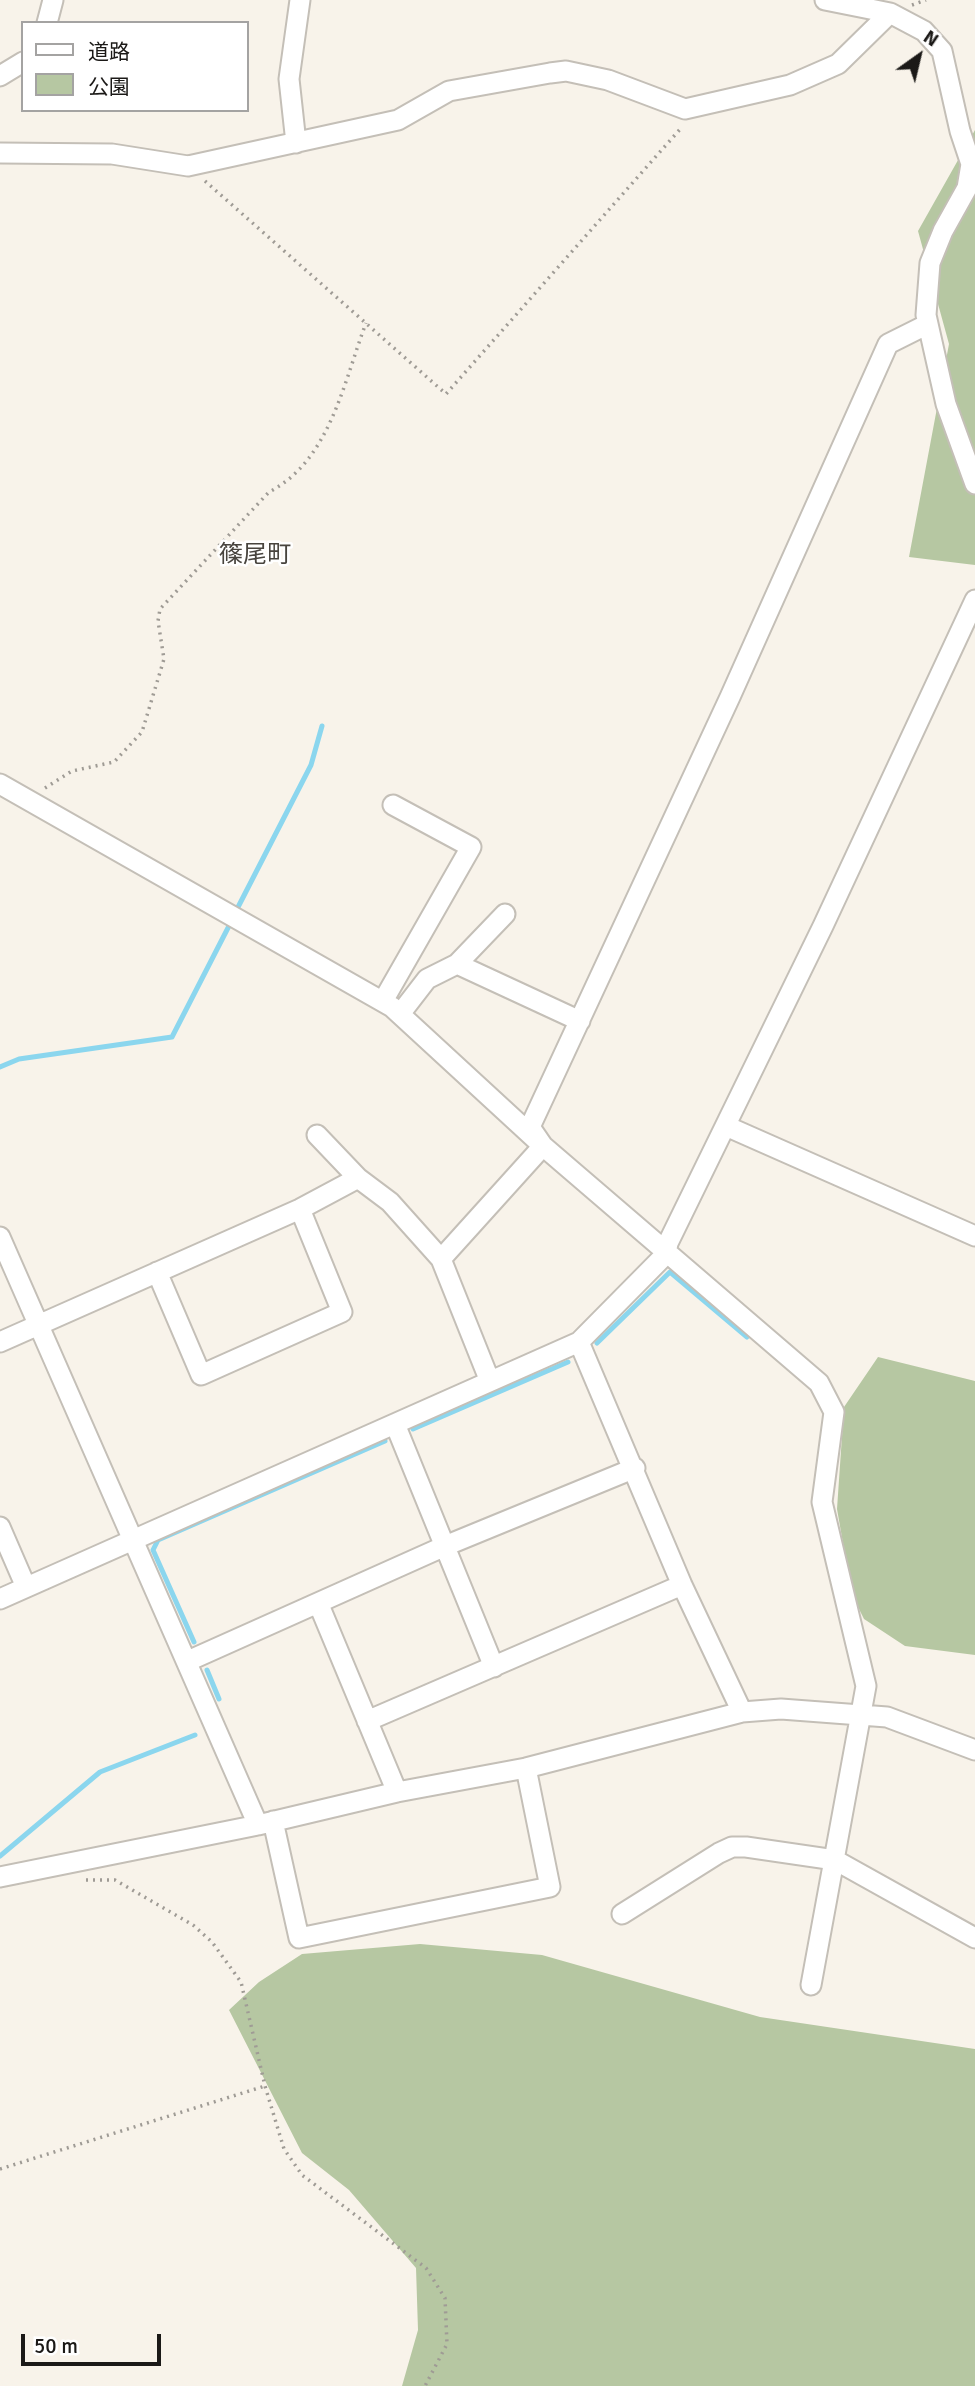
<!DOCTYPE html>
<html>
<head>
<meta charset="utf-8">
<style>
  body { margin:0 }
  #map { position:relative; width:975px; height:2386px; overflow:hidden; background:#f8f3ea; font-family:Signika,"Noto Sans JP",sans-serif }
  canvas { display:block }
  .legend { position:absolute; left:21px; top:21px; width:228px; height:91px; box-sizing:border-box; background:#fff; border:2px solid #a4a3a2; margin:0; padding:9px 12px; list-style:none; font-size:21px; color:#1b1917 }
  .legend li { display:flex; align-items:center; gap:14px; height:35px }
  .legend b { width:35px; border:2px solid #a4a3a2 }
  .north { position:absolute; left:884px; top:21px; width:70px; height:70px; -webkit-text-stroke:5px #fff; paint-order:stroke; rotate:34deg; font-size:19px; font-weight:700; line-height:28px; text-align:center; color:#1b1917 }
  .north::after { content:''; display:block; margin:auto; width:24px; height:32px; background:#1b1917; clip-path:polygon(50% 0,100% 100%,50% 72%,0 100%) }
  .scale { position:absolute; left:21px; top:2334px; width:140px; height:32px; box-sizing:border-box; border:4px solid #1b1917; border-top:0; padding-left:9px; font-size:21px; line-height:24px; white-space:nowrap; color:#1b1917; -webkit-text-stroke:5px #fff; paint-order:stroke }
</style>
</head>
<body>
<div id="map">
<canvas width="975" height="2386"></canvas>
<ul class="legend">
<li><b style="height:9px;background:#fff"></b>道路</li>
<li><b style="height:19px;background:#b6c7a2"></b>公園</li>
</ul>
<div class="north">N</div>
<div class="scale">50 m</div>
</div>
<script>
const ctx = document.querySelector('canvas').getContext('2d');
ctx.lineJoin = 'round';
function fillPath(path, color) {
  ctx.fillStyle = color;
  ctx.fill(path, 'evenodd');
}
function strokePath(path, color, width, dash) {
  ctx.strokeStyle = color;
  ctx.lineWidth = width;
  ctx.lineCap = dash ? 'butt' : 'round';
  ctx.setLineDash(dash || []);
  ctx.stroke(path);
}
function label(font, color, halo, rows, align = 'center') {
  ctx.font = font + ' Signika,"Noto Sans JP",sans-serif';
  ctx.lineWidth = 5;
  ctx.setLineDash([]);
  ctx.textBaseline = 'middle';
  ctx.strokeStyle = halo;
  ctx.fillStyle = color;
  for (const [text, x, y, turn = 0] of rows) {
    ctx.save();
    ctx.translate(x, y);
    ctx.rotate((+turn || 0) * Math.PI / 180);
    ctx.textAlign = isNaN(turn) ? turn : align;
    if (halo) ctx.strokeText(text, 0, 0);
    ctx.fillText(text, 0, 0);
    ctx.restore();
  }
}
const green = new Path2D(`
  M975,130V565L909,557L949,344L918,231Z
  M878,1357L975,1381V1655L905,1646L864,1619L852,1595L837,1509L844,1407Z
  M420,1944L542,1955L760,2017L975,2049V2386H402L418,2330L416,2268L349,2190L302,2153L229,2010L259,1982L302,1954Z`);
const stream = new Path2D(`
  M235,913L311,765L322,726
  M0,1067L19,1059L172,1037L231,922
  M597,1343L670,1272L747,1337
  M413,1429L568,1362
  M194,1642L153,1550L158,1540L385,1441
  M207,1670L219,1699
  M0,1856L100,1772L195,1735`);
const path = new Path2D(`
  M912,5L926,0
  M205,181L446,394L682,127
  M45,788L72,771L114,762L142,732L164,659L158,621L160,609L269,492C330,461 344,381 366,323
  M86,1880H115L193,1925L212,1942L241,1982L265,2086L284,2149L302,2175L426,2268L445,2298L447,2344L425,2386
  M0,2169L265,2086`);
const minor = new Path2D(`
  M825,0L890,13L924,31L942,51L960,131L971,164L967,188L943,231L930,263L926,315L946,404L975,484
  M47,23L53,0
  M0,76L23,62
  M296,143L289,79L300,0
  M0,153L112,154L188,166L398,120L449,91L550,73L566,71L608,80L685,109L790,85L838,64L890,13
  M0,784L392,1007L543,1146L819,1383L834,1412L822,1502L866,1686L811,1985
  M457,964L505,914
  M383,1001L471,847L393,805
  M400,1014L427,979L457,964L580,1021
  M726,1126L975,1236
  M317,1135L358,1178L390,1202L441,1259
  M0,1237L258,1825
  M157,1272L201,1375L342,1312L300,1209
  M0,1342L300,1209L358,1178
  M579,1342L682,1585L742,1712
  M489,1379L441,1259L543,1146L530,1127L730,697L888,344L928,324
  M395,1424L494,1667
  M0,1527L26,1587
  M0,1599L579,1342L666,1254L668,1243L823,926L975,600
  M319,1605L397,1792
  M188,1661L445,1546L635,1468
  M367,1721L682,1585
  M273,1821L299,1938L550,1887L526,1768
  M0,1877L258,1825L397,1792L526,1768L742,1712L781,1709L887,1717L975,1750
  M622,1914L719,1853L732,1847H746L835,1860L975,1938`);
const quarterNames = [
  ["篠尾町",255,556]
];
fillPath(green, '#b6c7a2');
strokePath(stream, '#8bd6ee', 5);
strokePath(minor, '#c4bfb7', 23);
strokePath(path, '#9f9b95', 3.5, [2, 5]);
strokePath(minor, '#fff', 19);
label('24px', '#48443e', '#fff', quarterNames);
</script>
</body>
</html>
